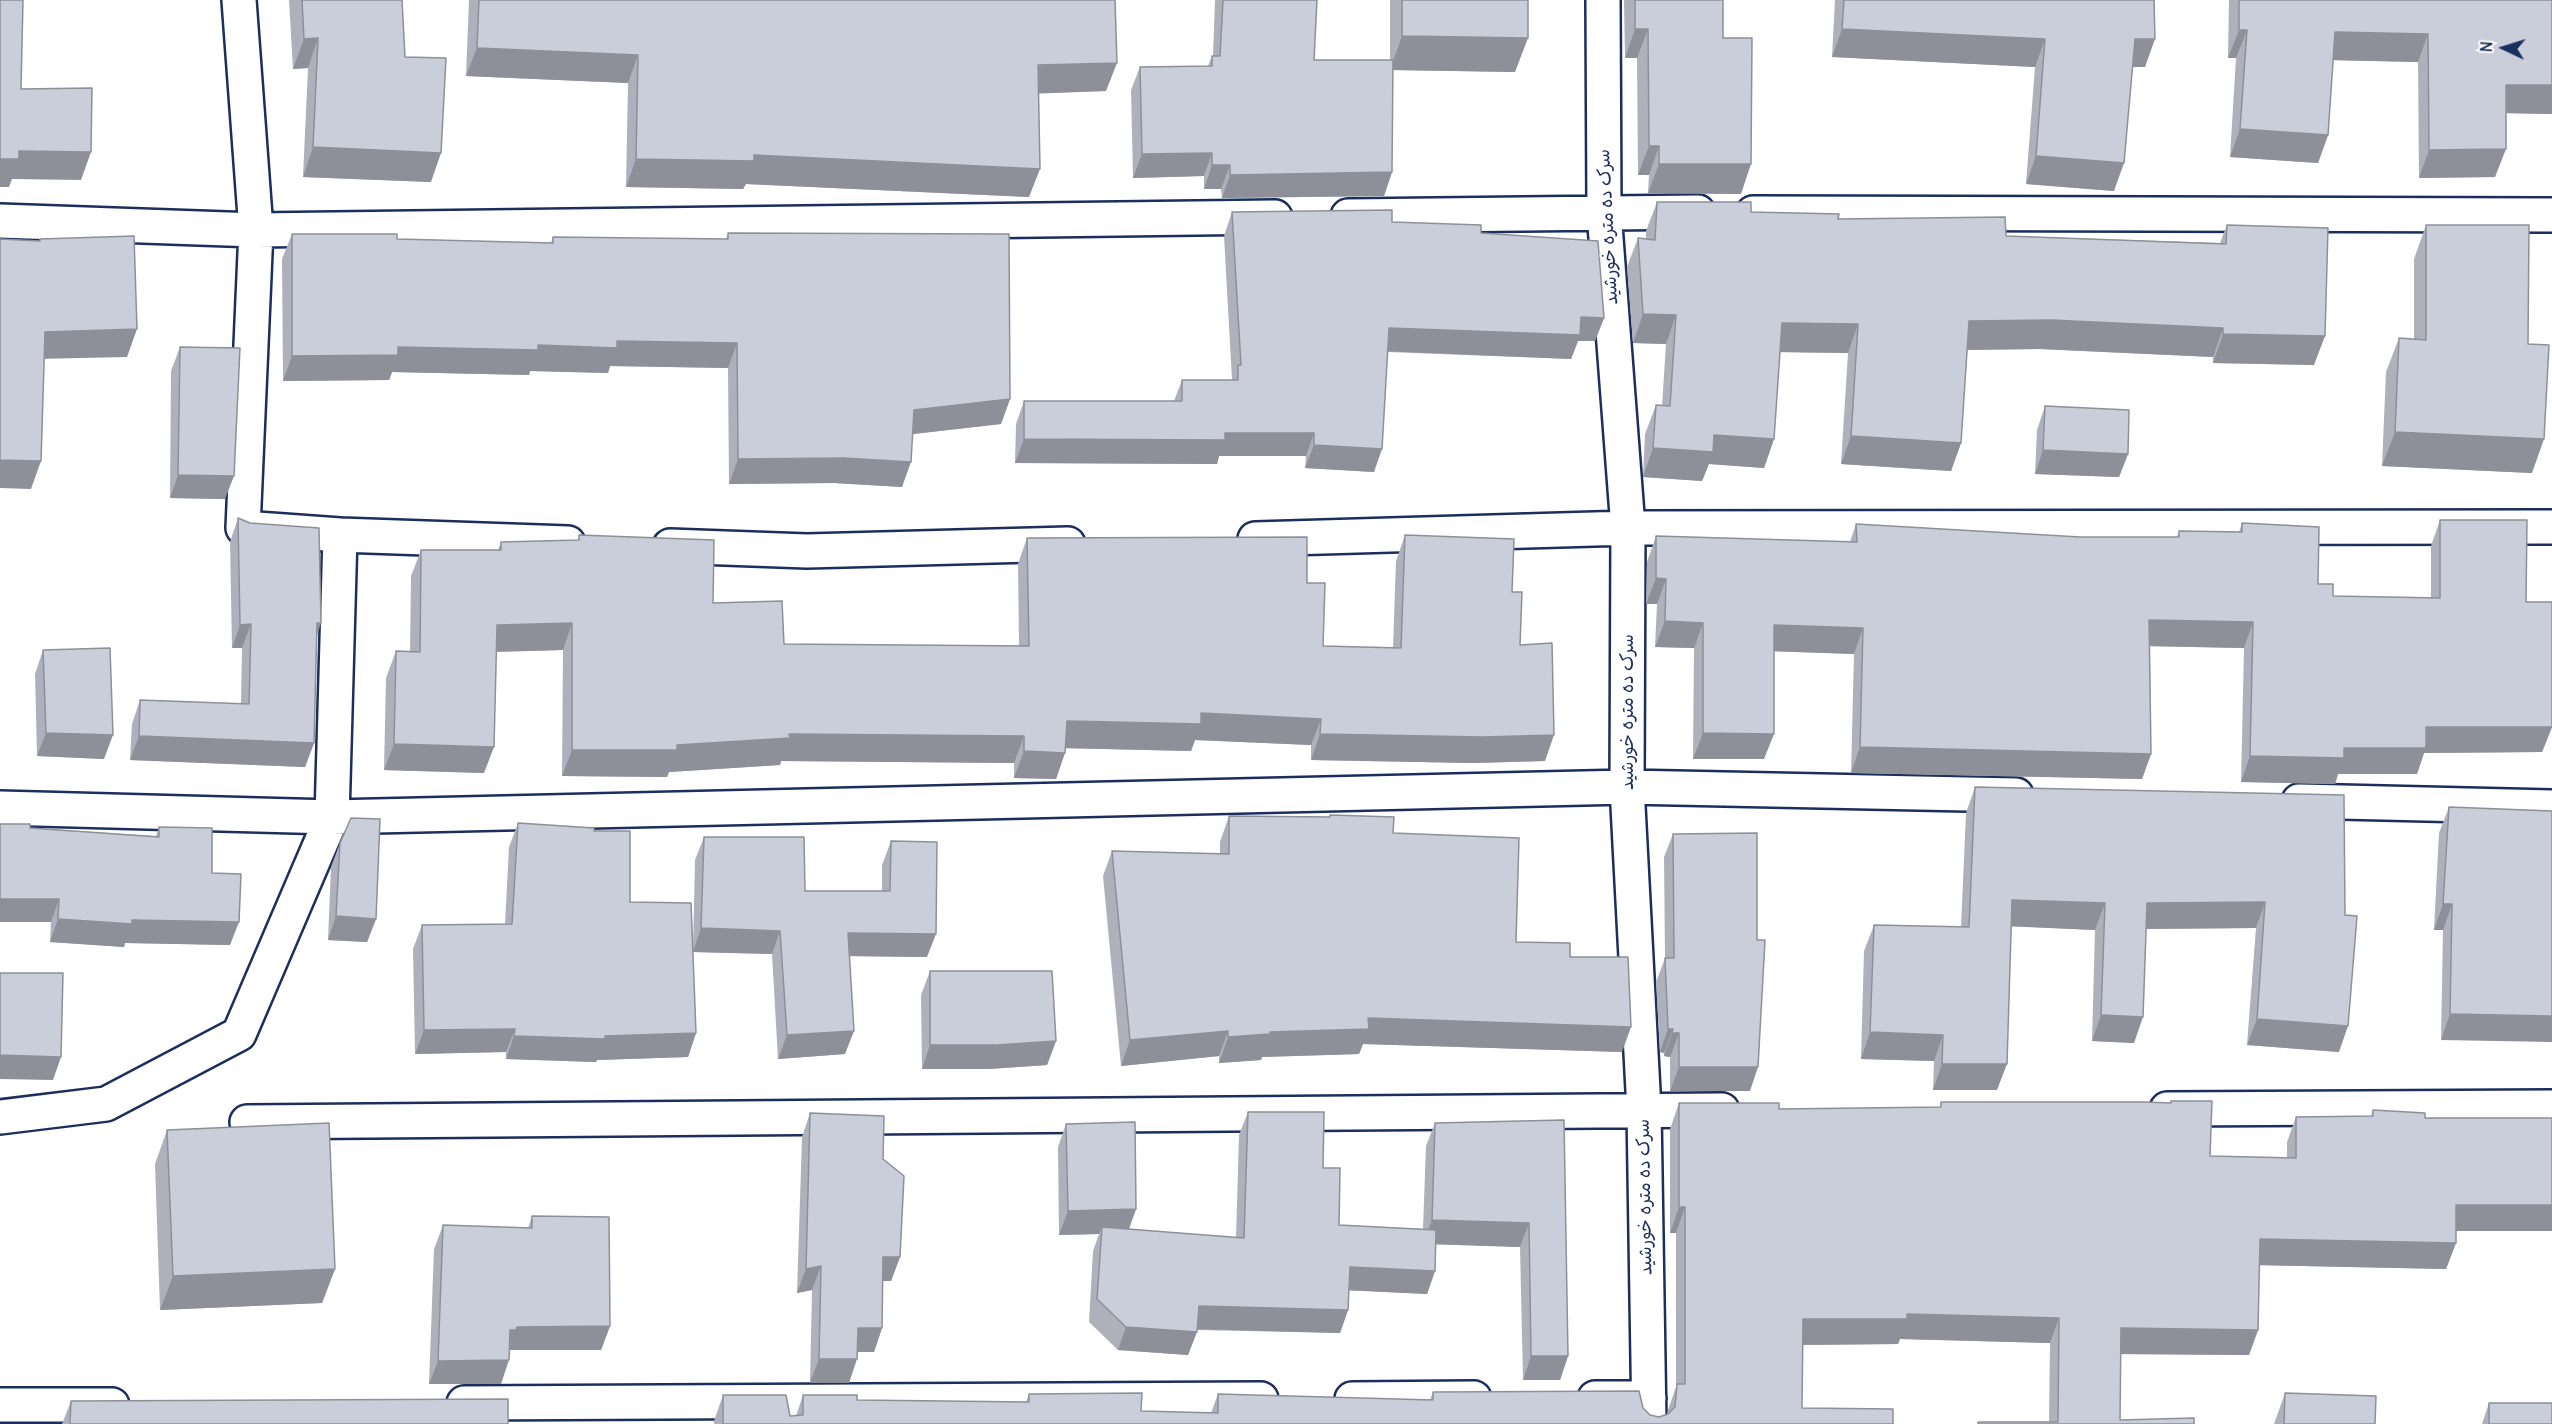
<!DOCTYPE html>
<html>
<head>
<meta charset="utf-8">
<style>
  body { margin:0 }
  #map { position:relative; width:2552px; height:1424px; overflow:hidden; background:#fff; font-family:Delius,sans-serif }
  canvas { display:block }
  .north { position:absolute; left:2474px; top:18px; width:60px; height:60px; -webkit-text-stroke:4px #fff; paint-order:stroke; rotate:274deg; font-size:16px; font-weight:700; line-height:24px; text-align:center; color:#1b2f5e }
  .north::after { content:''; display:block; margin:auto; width:21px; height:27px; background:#1b2f5e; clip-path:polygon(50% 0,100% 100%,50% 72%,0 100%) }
</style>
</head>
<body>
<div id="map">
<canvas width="2552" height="1424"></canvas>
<div class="north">N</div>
</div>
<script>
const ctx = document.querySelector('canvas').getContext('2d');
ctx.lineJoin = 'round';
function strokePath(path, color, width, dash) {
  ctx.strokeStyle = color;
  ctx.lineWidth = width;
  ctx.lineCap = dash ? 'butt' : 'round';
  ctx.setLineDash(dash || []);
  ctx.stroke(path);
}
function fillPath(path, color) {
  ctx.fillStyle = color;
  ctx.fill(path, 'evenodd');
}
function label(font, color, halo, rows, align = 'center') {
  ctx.font = font + ' Delius,"Playpen Sans Arabic",sans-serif';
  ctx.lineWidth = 4.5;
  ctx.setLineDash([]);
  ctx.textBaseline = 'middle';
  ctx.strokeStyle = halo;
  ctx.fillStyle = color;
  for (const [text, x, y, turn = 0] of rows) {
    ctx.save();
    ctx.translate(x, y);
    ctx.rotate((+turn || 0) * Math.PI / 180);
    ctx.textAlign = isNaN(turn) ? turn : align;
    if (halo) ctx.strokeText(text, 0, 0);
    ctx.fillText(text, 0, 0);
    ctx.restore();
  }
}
const street = new Path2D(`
  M1603,0L1604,212L1628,528L1627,787L1644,1110L1649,1424
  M1753,213L2552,215
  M1348,216L1698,212
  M0,221L256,230L1275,217
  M340,535L568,543
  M1255,539L1628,528L2552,527
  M670,546L807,551L1068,544
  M2299,801L2552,807
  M0,808L332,817L1627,787L2016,795
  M2167,1109L2552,1107
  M0,1117L106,1104L239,1034L332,817L340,535L243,528L256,230L239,0
  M247,1122L1722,1110
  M1595,1398H1649
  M1352,1399L1474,1398
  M464,1403L1261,1399
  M0,1405H112`);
const wall = new Path2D(`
  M289,0H402L405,57L431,182L303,177L308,68L293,69Z
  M469,0H1115L1106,91L1038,93L1029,197L746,184L743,189L626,187L628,83L466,76Z
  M1215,0H1317L1314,60H1390V0H1528L1515,72L1393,70L1392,172L1384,196L1222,198L1221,189H1204V176L1133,178L1131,90L1140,67L1208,66L1212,56H1213Z
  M1624,0H1723V38L1741,194L1648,193L1649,175H1638L1637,58H1625Z
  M1835,0H2154L2145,67H2133L2114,191L2026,184L2035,67L1832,57Z
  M2229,0H2552V114L2506,113L2495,177L2419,178L2418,62L2333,60L2328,135L2318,163L2230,157L2236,58H2228Z
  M1657,202L1751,212L1838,219L2006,236L2220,243L2227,225L2314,365L2213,363V357L2040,349L1967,350L1961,443L1951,471L1841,464L1848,353L1780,352L1774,439L1764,468L1709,464L1702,481L1643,477L1645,434L1656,405L1662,406L1666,344L1633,343L1627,267L1638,238L1646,239V231Z
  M1232,212L1392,222L1481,233L1604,318L1595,341H1578L1571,359L1387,352L1374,472L1305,468L1306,456H1219L1217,464L1015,463L1016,424L1024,401H1174L1182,380H1232L1224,236Z
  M2426,225L2528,344L2532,473L2382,466L2386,372L2399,338L2414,339V259Z
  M728,233L1010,399L1001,424L912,434L902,487L834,483L729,484L728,368L610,366L608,373L530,371L529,375L392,372L389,380L283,381L282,259L292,234L397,239L551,243L553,237L726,239Z
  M180,347L225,499L170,498L171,371Z
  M2045,406L2128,454L2119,477L2035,474L2037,430Z
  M238,518L317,635L314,743L305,767L130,760L132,724L140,700L241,704L242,648H232L230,542Z
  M2440,520L2526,602L2552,727L2542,752L2424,753L2417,774H2338L2335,784L2241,782L2244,648L2150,646L2151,754L2142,779L1851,773L1854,654L1774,651L1764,759H1693L1694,648L1655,647L1657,604H1646L1647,562L1656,536L1850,542L1856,524L2080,537H2177L2179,531L2239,532L2242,523L2333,596L2431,598V546Z
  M579,535L713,603L784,644L1019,646L1018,564L1027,538L1307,583L1323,646L1393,648L1396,561L1405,535L1512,592L1520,645L1545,761L1473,763L1311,760V745L1195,740L1191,751L1066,748L1056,779L1014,778V763L781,761L780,765L669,772L667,777L562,776L563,650L496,652L484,773L384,770L386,678L396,651L410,652L411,576L421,550H498L501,542L578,540Z
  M43,650L104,759L37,756L35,674Z
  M1975,787L2344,795L2339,1052L2247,1045L2256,928L2146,929L2134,1043L2092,1041L2095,930L2011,926L1997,1090H1933L1934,1061L1861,1059L1864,951L1874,925L1961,927L1966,813Z
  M2449,807L2552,811L2441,1040L2443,930H2434L2439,833Z
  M1330,815L1393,833L1516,942L1570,957L1622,1052L1363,1044L1359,1054L1262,1057L1261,1060L1219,1063V1056L1121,1066L1103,876L1112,851L1220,854V842L1229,816L1330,817Z
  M518,823L594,831L630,902L693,949L695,860L704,837L805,891H882V865L891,841L927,957L849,956L845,1054L778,1059L772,954L693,952L696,1033L688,1057L597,1060L596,1062L506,1059V1052L415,1054L413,949L422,925L505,924L509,847Z
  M0,824L30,828L156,836L159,827L212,873L230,945L125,943L124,947L50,942L51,922H0Z
  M1673,834L1750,1091H1670V1057L1664,1056V1053L1660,1052L1656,982L1665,958L1664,857Z
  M340,843L376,919L367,942L328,940L331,867Z
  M930,971L1056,1041L1047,1065L989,1069H922L921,995Z
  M2171,1101L2210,1156L2287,1158V1142L2296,1117L2371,1116L2373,1110L2425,1118L2456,1231V1243L2446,1269L2259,1265L2258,1330L2249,1355L2121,1354L2120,1420L2194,1424H1978V1422H2049L2050,1343L1900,1339L1898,1344L1803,1345L1802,1408L1893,1424H714V1421L723,1395L790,1416H796L803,1395L857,1400L1026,1402L1029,1394L1141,1411L1211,1413L1218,1394L1430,1400L1433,1392L1643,1408L1650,1415L1659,1417L1667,1415L1668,1410L1676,1387V1233H1670V1129L1679,1103L1779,1109L1940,1107L1941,1102L2170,1103Z
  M1248,1112L1323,1168L1339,1225L1423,1229L1426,1146L1435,1123L1564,1120L1568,1356L1560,1380H1523L1520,1247L1436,1244L1435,1271L1427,1294L1349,1290L1348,1310L1340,1333L1197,1330L1188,1355L1118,1350L1089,1322L1093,1251L1099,1234L1059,1235L1058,1147L1066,1124L1136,1209L1129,1230L1236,1238L1239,1135Z
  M810,1113L900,1257L891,1281H883L882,1328L874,1352H858L849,1383H810L812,1290L797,1293L802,1137Z
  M167,1130L335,1269L322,1303L160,1310L155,1164Z
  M532,1216L610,1326L601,1350H509L501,1384H429L434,1249L443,1225L528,1228Z
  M2285,1393L2375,1424H2274Z
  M71,1401L508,1424H62Z
  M2489,1403L2552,1424H2482Z`);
const shadedWall = new Path2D(`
  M1635,29H1648L1637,58H1625Z
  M1842,29L2045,39L2035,67L1832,57Z
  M2239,30H2247L2236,58H2228Z
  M2335,32L2428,34L2418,62L2325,60Z
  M1402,36L1528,38L1515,72L1390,70Z
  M318,38L308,68L293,69L304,39Z
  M2135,39H2155L2145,67H2125Z
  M477,48L638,55L628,83L466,76Z
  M1117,63L1106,91L1027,94L1038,65Z
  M2506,85H2552V114L2495,113Z
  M2240,129L2328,135L2318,163L2230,157Z
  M1649,146H1659L1649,175H1638Z
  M313,147L441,153L431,182L303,177Z
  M2506,149L2495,177L2419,178L2429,150Z
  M19,151L91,152L81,180L12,179L9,187H0V159Z
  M1212,153L1204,176L1133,178L1142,154Z
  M754,155L1040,169L1029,197L746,184L743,189L626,187L636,159Z
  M2036,156L2124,163L2114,191L2026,184Z
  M1659,164H1751L1741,194L1648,193Z
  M1212,165H1230L1221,189H1204Z
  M1392,172L1384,196L1222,198L1230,175Z
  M1643,314L1676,315L1666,344L1633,343Z
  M1581,317L1604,318L1595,341H1578L1571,359L1380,351L1389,328Z
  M2051,320L2223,328L2213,357L2040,349L1958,350L1969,321Z
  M1782,323L1858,324L1848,353L1772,352Z
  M137,329L127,357L35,359L45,332Z
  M2223,334L2325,336L2314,365L2213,363Z
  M617,341L737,343L728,368L610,366L608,373L530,371L529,375L392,372L389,380L283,381L292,356L398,347L538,345Z
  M1010,399L1001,424L905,435L914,410Z
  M2395,432L2544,439L2532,473L2382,466Z
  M1225,433H1314L1306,456H1219L1217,464L1015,463L1024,439Z
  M1714,435L1774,439L1764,468L1709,464L1702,481L1643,477L1653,448Z
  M1851,436L1961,443L1951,471L1841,464Z
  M1314,445L1382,449L1374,472L1305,468Z
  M2043,450L2128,454L2119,477L2035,474Z
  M843,458L911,462L902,487L834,483L729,484L738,459Z
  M0,460L41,461L31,489L0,488Z
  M178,475L234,476L225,499L170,498Z
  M1656,578L1666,579L1657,604H1646Z
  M2149,620L2253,622L2244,648L2140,646Z
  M1665,621L1703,623L1694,648L1655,647Z
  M317,623H321L313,647Z
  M572,623L563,650L487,652L497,625Z
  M251,624L242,648H232L240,625Z
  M1774,625L1863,628L1854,654L1765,651Z
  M1201,713L1321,719L1311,745L1195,740L1191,751L1057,748L1067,721Z
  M2426,727H2552L2542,752L2424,753L2417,774H2338L2335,784L2241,782L2250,756L2344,748Z
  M46,733L113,735L104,759L37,756Z
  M1703,733L1774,734L1764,759H1693Z
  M789,734L1024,736L1014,763L781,761L780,765L669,772L667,777L562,776L572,750L677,745Z
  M1320,734L1554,735L1545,761L1473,763L1311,760Z
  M139,736L314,743L305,767L130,760Z
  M394,744L494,747L484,773L384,770Z
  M1860,747L2151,754L2142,779L1851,773Z
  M1024,751L1065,753L1056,779L1014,778Z
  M0,899H59L51,922H0Z
  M2012,900L2105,903L2095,930L2003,926Z
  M2265,902L2256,928L2137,929L2147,903Z
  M2443,904H2452L2443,930H2434Z
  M336,916L376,919L367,942L328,940Z
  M58,919L132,920L239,922L230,945L125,943L124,947L50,942Z
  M701,928L780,931L772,954L693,952Z
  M848,933L936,934L927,957L839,956Z
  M2450,1014L2552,1016V1042L2441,1040Z
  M2101,1015L2143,1017L2134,1043L2092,1041Z
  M1368,1018L1631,1027L1622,1052L1363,1044L1359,1054L1262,1057L1261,1060L1219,1063L1228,1037Z
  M2257,1019L2348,1026L2339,1052L2247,1045Z
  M515,1029L506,1052L415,1054L424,1030Z
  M1668,1029H1673L1664,1053L1660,1052Z
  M854,1031L845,1054L778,1059L787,1035Z
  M1228,1031L1219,1056L1121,1066L1130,1040Z
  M1870,1032L1943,1035L1934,1061L1861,1059Z
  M696,1033L688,1057L597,1060L596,1062L506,1059L514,1036H605Z
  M1672,1033H1679L1670,1057L1664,1056Z
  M1056,1041L1047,1065L989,1069H922L930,1045Z
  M0,1055L61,1057L53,1080L0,1079Z
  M1942,1064H2007L1997,1090H1933Z
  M1679,1067H1758L1750,1091H1670Z
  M2456,1205H2552V1231H2447Z
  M1679,1207H1685L1676,1233H1670Z
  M1136,1209L1127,1233L1102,1227L1099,1234L1059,1235L1068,1211Z
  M1432,1220L1529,1223L1520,1247L1423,1244Z
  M2260,1239L2456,1243L2446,1269L2251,1265Z
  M883,1257H900L891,1281H875Z
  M821,1266L812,1290L797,1293L806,1269Z
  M1350,1267L1435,1271L1427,1294L1341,1290Z
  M335,1269L322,1303L160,1310L173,1276Z
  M1199,1306L1348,1310L1340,1333L1191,1329Z
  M1907,1314L2059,1318L2050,1343L1900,1339L1898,1344L1793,1345L1803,1319Z
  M610,1326L601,1350H509L510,1330L517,1327Z
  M1126,1327L1197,1332L1188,1355L1118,1350Z
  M858,1328H882L874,1352H849Z
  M2121,1328L2258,1330L2249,1355L2112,1354Z
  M1531,1356H1568L1560,1380H1523Z
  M819,1359H857L849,1383H810Z
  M509,1360L501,1384H429L438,1361Z`);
const building = new Path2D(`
  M0,0H23L21,89L92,88L91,152L19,151V159H0Z
  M302,0H402L405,57L446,58L441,153L313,147L318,38L304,39Z
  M479,0H1115L1117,63L1038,65L1040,169L754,155V161L636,159L638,55L477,48Z
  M1223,0H1317L1314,60H1393L1392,172L1230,175V165H1212V153L1142,154L1140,67L1212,66V56H1220Z
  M1402,0H1528V38L1402,36Z
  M1635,0H1723V38H1752L1751,164H1659V146H1649L1648,29H1635Z
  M1844,0H2154L2155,39H2135L2124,163L2036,156L2045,39L1842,29Z
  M2239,0H2552V85H2506V149L2429,150L2428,34L2335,32L2328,135L2240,129L2247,30H2239Z
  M1657,202H1751V212L1839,214L1838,219L2005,217L2006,236L2226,244L2227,225L2328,228L2325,336L2223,334V328L2051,320L1969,321L1961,443L1851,436L1858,324L1782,323L1774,439L1714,435L1713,452L1653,448L1656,405L1670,406L1676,315L1643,314L1638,238L1655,240Z
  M1392,210V222L1481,225V233L1598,241L1604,318L1581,317L1580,335L1389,328L1382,449L1314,445V433H1225V440L1024,439V401H1182V380H1238V365H1241L1232,212Z
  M2426,225H2529L2528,344L2549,345L2544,439L2395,432L2399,338L2426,340Z
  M728,233L1009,234L1010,399L914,410L911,462L843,458L738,459L737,343L617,341V348L538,345V350L398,347V355L292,356V234H397V239L553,243V237L728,239Z
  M134,236L137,329L45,332L41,461L0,460V239L40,241V239Z
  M180,347L240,348L234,476L178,475Z
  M2045,406L2129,410L2128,454L2043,450Z
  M238,518L250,523L319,528L321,623H317L314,743L139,736L140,700L249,704L251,624L240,625Z
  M2440,520H2527L2526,602H2552V727H2426V748H2344V758L2250,756L2253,622L2149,620L2151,754L1860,747L1863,628L1774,625V734L1703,733V623L1665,621L1666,579L1656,578V536L1857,542L1856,524L2080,537H2179V531L2242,532V523L2319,527L2318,584H2333V596L2440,598Z
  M579,535L714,540L713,603L782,601L784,644L1029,646L1027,538L1307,537V583H1325L1323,646L1401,648L1405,535L1514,539L1512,592H1522L1520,645L1552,643L1554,735L1483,737L1320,734L1321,719L1201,713V724L1067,721L1065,753L1024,751V736L789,734L790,738L677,745V750H572V623L497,625L494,747L394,744L396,651L420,652L421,550H501V542L579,540Z
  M110,648L113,735L46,733L43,650Z
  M1975,787L2344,795L2345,915L2357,916L2348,1026L2257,1019L2265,902L2147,903L2143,1017L2101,1015L2105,903L2012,900L2007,1064H1942L1943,1035L1870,1032L1874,925L1969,927Z
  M2449,807L2552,811V1016L2450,1014L2452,904H2443Z
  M1330,815L1394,817L1393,833L1519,838L1516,942L1570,943V957H1628L1631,1027L1368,1018L1369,1029L1270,1032V1034L1228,1037V1031L1130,1040L1112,851L1229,854V816L1330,817Z
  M351,818L380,819L376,919L336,916L340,843Z
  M518,823L594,828V831H630V902L691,903L696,1033L605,1036V1039L514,1036L515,1029L424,1030L422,925L512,924Z
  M0,824H30V828L159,837V827L212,828V873L241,874L239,922L132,920V924L58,919L59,899H0Z
  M1757,833V940H1765L1758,1067H1679V1033H1672L1673,1029H1668L1665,958H1674L1673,834Z
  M704,837H804L805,891H890L891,841L937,842L936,934L848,933L854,1031L787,1035L780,931L701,928Z
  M930,971H1052L1056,1041L997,1045H930Z
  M0,973H63L61,1057L0,1055Z
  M2171,1101H2212L2210,1156L2296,1158V1117L2373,1116V1110L2425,1113V1118H2552V1205H2456V1243L2260,1239L2258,1330L2121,1328L2120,1420L2194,1418V1424H1978V1422H2058L2059,1318L1907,1314V1319H1803L1802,1408L1893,1409V1424H723V1395H786L790,1416L803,1415V1395H857V1400L1029,1402V1394L1142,1393L1141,1411L1218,1413V1394L1433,1400V1392L1639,1391L1643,1408L1650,1415L1659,1417L1668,1414L1675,1407L1677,1384H1685V1207H1679V1103H1779V1109L1941,1107V1102H2143L2171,1103Z
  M1248,1112H1324L1323,1168H1340L1339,1225L1436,1230L1435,1271L1350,1267L1348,1310L1199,1306L1197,1332L1126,1327L1097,1299L1102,1227L1244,1238Z
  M810,1113L884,1116L883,1159L904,1176L900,1257H883L882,1328H858L857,1359H819L821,1266L806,1269Z
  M1564,1120L1568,1356H1531L1529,1223L1432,1220L1435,1123Z
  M1135,1122L1136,1209L1068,1211L1066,1124Z
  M329,1123L335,1269L173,1276L167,1130Z
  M532,1216L609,1217L610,1326L517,1327L516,1330H510L509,1360L438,1361L443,1225L532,1228Z
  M2285,1393L2376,1396L2375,1424H2284Z
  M508,1399V1424H70L71,1401Z
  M2489,1403H2552V1424H2489Z`);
const streetNames = [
  ["سرک ده متره خورشید",1608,227,-93],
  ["سرک ده متره خورشید",1628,712,-90],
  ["سرک ده متره خورشید",1645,1197,-91]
];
strokePath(street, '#1b2f5e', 38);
strokePath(street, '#fff', 33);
fillPath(wall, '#aeb1bb');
fillPath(shadedWall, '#8d9099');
fillPath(building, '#caceda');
strokePath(building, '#8d9099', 1.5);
label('18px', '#1b2f5e', '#fff', streetNames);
</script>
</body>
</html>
